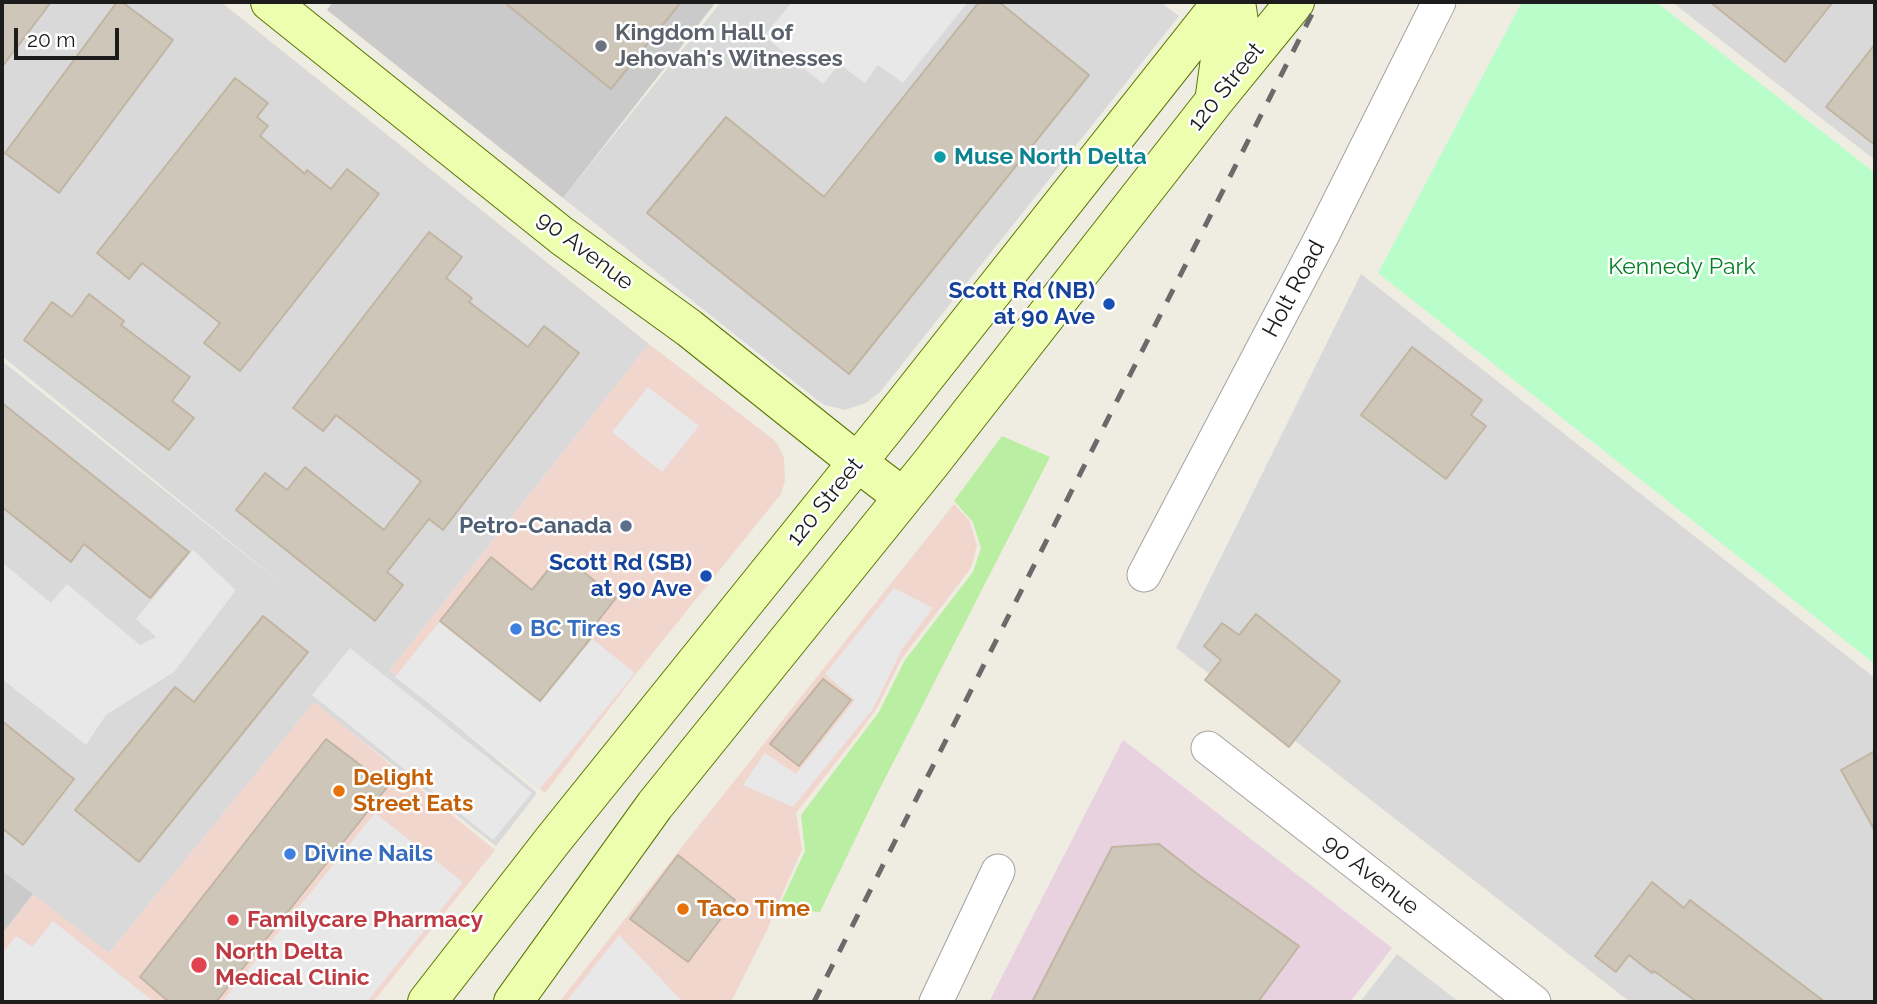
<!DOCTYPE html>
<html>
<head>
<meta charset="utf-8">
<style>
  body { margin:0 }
  #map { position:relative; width:1877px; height:1004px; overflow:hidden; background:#efece1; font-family:Raleway,sans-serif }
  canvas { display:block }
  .frame { position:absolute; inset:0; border:4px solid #1c1c1c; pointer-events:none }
  .scale { position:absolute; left:14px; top:28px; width:105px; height:32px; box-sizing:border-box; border:4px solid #1c1c1c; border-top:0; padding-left:9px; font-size:21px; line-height:24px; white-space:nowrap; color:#1c1c1c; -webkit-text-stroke:5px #fff; paint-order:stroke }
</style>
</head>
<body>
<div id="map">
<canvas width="1877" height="1004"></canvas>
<div class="frame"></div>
<div class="scale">20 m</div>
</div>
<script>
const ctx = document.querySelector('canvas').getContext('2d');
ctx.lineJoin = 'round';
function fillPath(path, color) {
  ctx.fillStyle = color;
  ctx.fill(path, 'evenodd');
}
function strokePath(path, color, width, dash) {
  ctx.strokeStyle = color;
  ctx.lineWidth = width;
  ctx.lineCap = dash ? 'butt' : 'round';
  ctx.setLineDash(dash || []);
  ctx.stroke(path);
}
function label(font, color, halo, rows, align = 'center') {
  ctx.font = font + ' Raleway,sans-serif';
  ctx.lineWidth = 5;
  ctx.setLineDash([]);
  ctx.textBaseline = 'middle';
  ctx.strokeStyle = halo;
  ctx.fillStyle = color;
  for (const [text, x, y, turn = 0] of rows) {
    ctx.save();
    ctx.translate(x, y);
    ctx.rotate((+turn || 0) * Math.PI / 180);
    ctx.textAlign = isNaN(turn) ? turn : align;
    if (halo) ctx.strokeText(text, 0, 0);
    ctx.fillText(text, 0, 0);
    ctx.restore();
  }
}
const residential = new Path2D(`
  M2,2H221L649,344L390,670L537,793L496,846L314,703L109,953L2,871V361L292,592L2,356Z
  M721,2H1160L1179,16L880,392L866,403L845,410L825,405L816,399L563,198Z
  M1672,2H1875V160Z
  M1361,274L1875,678V1002H1630L1176,648Z
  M1397,954L1459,1002H1360Z`);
const commercial = new Path2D(`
  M649,344L774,440L778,445L784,458L785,481L781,494L635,675L545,793L390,670Z
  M954,504L969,520L977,545L971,568L902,658L877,708L860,732L796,813L802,849L767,930L731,1002H559Z
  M314,702L495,850L373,1002H2V934L33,894L109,953Z`);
const industrial = new Path2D(`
  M1123,740L1392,948L1350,1002H989Z`);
const religious = new Path2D(`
  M333,2H716L563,198L327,10Z
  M2,871L33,894L2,934Z`);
const grass = new Path2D(`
  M1002,436L1050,457L877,794L820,912L778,909L805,851L801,815L879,712L905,660L973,572L981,548L973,522L954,501Z`);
const park = new Path2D(`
  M1522,2H1656L1875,173V664L1378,273Z`);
const parking = new Path2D(`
  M792,2H968L903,83L878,65L865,83L839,64L823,84L764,36Z
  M648,387L699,426L662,472L612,432Z
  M193,550L236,590L174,672L106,715L86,745L2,679V562L51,603L67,584L140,645L156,637L136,619Z
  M894,588L933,608L902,649L873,709L793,807L743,785L765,753L796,774L855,700L825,674Z
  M440,621L540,701L591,638L635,673L539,790L395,677Z
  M350,648L532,793L493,840L312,695Z
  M375,813L463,882L367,1002H222Z
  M53,921L154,1002H2V954L16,936L32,947Z
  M619,935L683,1002H566Z`);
const building = new Path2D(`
  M2,2H51L2,67Z
  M117,2H122L173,40L59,193L5,153Z
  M504,2H681L611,89Z
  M979,2H999L1089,75L849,374L647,213L726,117L824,197Z
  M1710,2H1833L1785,62Z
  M1875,44V145L1826,107Z
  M235,78L268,103L257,117L268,126L260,136L305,174L307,170L331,189L347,169L379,194L240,371L204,343L220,323L142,263L129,279L97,253Z
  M429,232L462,257L446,278L472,298L469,302L528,347L544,326L579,353L443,530L429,519L387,572L403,585L375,621L236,510L265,473L287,490L305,467L384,530L421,481L336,415L323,431L293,408Z
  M89,294L124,321L121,325L190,377L172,401L194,418L169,450L24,340L52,302L72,317Z
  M1412,347L1482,400L1471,415L1486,426L1446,479L1361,415Z
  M2,403L189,552L150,598L84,544L71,562L2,507Z
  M561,554L616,598L587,635L591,638L540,701L440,621L491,557L532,590Z
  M1256,614L1340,681L1289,747L1205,680L1221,660L1204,646L1222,623L1239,635Z
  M263,616L308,652L139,862L75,810L175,687L194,702Z
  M823,679L851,700L799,766L770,744Z
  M2,721L74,779L23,845L2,828Z
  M326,739L388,786L216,1002H169L140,977Z
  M1875,751V831L1841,770Z
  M1159,844L1200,876L1299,946L1258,1002H1032L1112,847Z
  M678,855L735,900L688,962L630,919Z
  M1652,882L1684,908L1690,900L1825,1002H1697L1654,971L1652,973L1629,955L1616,972L1595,956Z`);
const street = new Path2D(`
  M1144,575L1322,236L1439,2
  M1208,748L1534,1002
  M936,1002L998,871`);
const secondary = new Path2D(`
  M270,2L562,236L689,328L857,462L903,497
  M1215,95L1221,52L1239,22L1236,2
  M427,1002L553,840L885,428L1222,2
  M513,1002L655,805L931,463L1215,100L1295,2`);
const rail = new Path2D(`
  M814,1002L1318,2`);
const markers = [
  [601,46,7,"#6b7280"],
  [940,157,7,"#0f9aa8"],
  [1109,304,7,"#1a4fb4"],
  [626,526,7,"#5c6f8a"],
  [706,576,7,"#1a4fb4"],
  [516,629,7,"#3f7fe0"],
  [339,791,7,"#e8710a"],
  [290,854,7,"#3f7fe0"],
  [683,909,7,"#e8710a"],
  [233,920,7,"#e0444e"],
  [199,965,9,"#e0444e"]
];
const worshipNames = [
  ["Kingdom Hall of",615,33],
  ["Jehovah's Witnesses",615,59]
];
const streetNames = [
  ["120 Street",1226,87,-51],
  ["90 Avenue",585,251,37],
  ["Holt Road",1294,289,-62],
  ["120 Street",825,502,-51],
  ["90 Avenue",1371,875,38]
];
const cultureNames = [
  ["Muse North Delta",954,157]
];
const parkNames = [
  ["Kennedy Park",1682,267]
];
const transitNames = [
  ["Scott Rd (NB)",1095,291],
  ["at 90 Ave",1095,317],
  ["Scott Rd (SB)",692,563],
  ["at 90 Ave",692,589]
];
const serviceNames = [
  ["Petro-Canada",612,526]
];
const shopNames = [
  ["BC Tires",530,629],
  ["Divine Nails",304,854]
];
const foodNames = [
  ["Delight",353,778],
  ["Street Eats",353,804],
  ["Taco Time",697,909]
];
const healthNames = [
  ["Familycare Pharmacy",247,920],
  ["North Delta",215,952],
  ["Medical Clinic",215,978]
];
fillPath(residential, '#dad9d9');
fillPath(commercial, '#f1d6ce');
fillPath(industrial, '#e8d2e0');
fillPath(religious, '#cacaca');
fillPath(grass, '#baeea2');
fillPath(park, '#b9feca');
fillPath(parking, '#e8e8e8');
fillPath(building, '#cfc6ba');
strokePath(building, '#c1b5a2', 2);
strokePath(street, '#a3a3a3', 35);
strokePath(secondary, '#557600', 40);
strokePath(street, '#fff', 33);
strokePath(secondary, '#edfeaf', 38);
strokePath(rail, '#6a6a6a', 5, [14, 14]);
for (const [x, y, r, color] of markers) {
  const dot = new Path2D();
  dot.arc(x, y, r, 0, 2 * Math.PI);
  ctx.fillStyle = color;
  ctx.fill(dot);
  strokePath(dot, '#fff', 2.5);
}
label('bold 23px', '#5b616d', '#fff', worshipNames, 'left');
label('23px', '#1c1c1c', '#fff', streetNames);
label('bold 23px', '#0d838f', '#fff', cultureNames, 'left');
label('23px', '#038223', '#fff', parkNames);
label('bold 23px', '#164399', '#fff', transitNames, 'right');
label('bold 23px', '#4e5e75', '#fff', serviceNames, 'right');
label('bold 23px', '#366cbe', '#fff', shopNames, 'left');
label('bold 23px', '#c56008', '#fff', foodNames, 'left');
label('bold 23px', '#be3a42', '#fff', healthNames, 'left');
</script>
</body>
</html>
